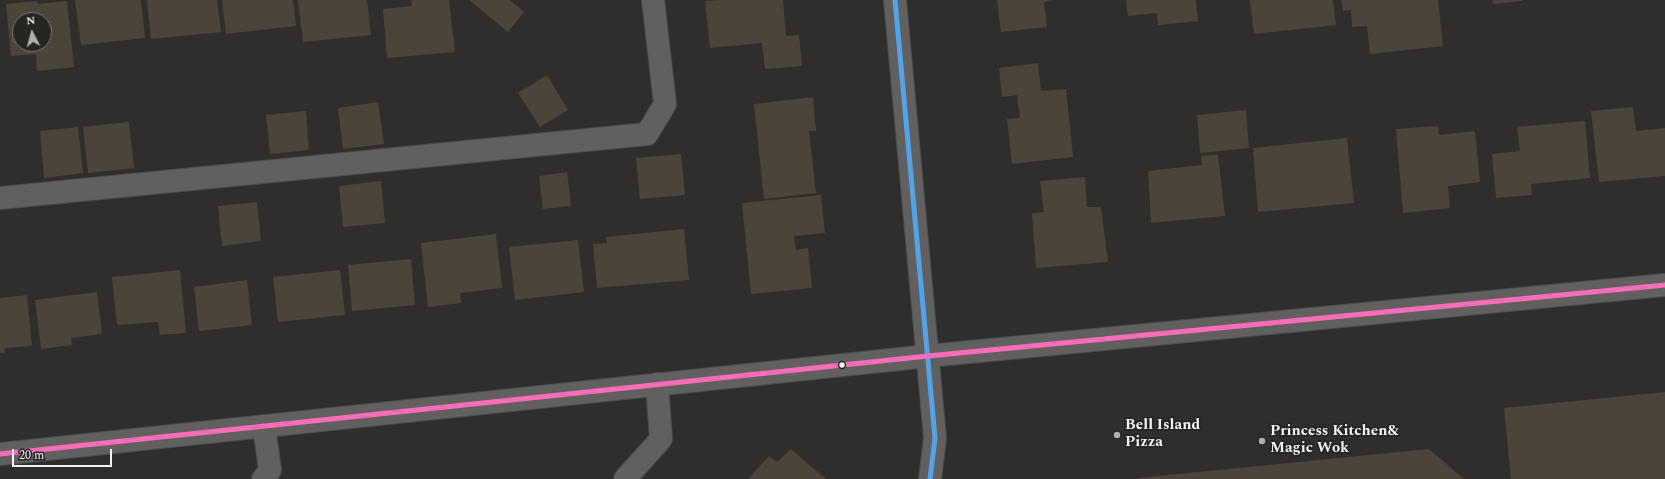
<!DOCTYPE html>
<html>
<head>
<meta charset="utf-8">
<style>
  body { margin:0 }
  #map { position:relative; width:1665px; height:479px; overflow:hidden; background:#302e2c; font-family:Spectral,serif }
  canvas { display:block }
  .north { position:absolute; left:12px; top:12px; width:40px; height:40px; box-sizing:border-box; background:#272522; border:1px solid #797775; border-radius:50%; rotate:354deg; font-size:11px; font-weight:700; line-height:16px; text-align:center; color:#f5f3f1 }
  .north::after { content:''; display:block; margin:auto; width:14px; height:18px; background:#b0aeac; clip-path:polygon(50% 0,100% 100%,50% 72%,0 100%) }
  .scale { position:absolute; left:12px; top:449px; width:100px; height:18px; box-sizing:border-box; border:2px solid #f5f3f1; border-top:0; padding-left:5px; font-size:12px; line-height:14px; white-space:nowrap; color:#f5f3f1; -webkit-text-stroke:3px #272522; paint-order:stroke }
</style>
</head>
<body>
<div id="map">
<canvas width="1665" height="479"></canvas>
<div class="north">N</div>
<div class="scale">20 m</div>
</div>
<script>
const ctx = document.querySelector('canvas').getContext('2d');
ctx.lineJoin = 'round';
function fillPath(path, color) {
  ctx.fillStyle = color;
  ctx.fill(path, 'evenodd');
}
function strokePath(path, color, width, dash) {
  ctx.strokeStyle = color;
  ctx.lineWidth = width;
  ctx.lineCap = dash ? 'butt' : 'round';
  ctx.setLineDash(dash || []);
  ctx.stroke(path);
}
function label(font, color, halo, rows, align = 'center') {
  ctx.font = font + ' Spectral,serif';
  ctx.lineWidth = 3.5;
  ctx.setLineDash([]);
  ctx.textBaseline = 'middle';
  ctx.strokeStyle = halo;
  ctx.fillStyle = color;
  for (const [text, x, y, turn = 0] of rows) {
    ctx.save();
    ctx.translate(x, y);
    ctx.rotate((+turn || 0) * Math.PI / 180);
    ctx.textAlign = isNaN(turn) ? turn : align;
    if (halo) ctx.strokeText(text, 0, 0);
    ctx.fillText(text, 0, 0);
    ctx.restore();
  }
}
const building = new Path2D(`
  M75,0H141L145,38L81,45Z
  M147,0H217L221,32L151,39Z
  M222,0H293L296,26L226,34Z
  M298,0H367L371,35L303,42Z
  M411,0H449L455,52L387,58L383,9L412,6Z
  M469,0H510L524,12L508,32Z
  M718,0H783L786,36L799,35L802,66L765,69L762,43L710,48L705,1Z
  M997,0H1053L1044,2L1047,27L1001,32Z
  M1126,0H1196L1198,21L1158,25L1157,13L1128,16Z
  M1250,0H1333L1336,25L1254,34Z
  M1341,0H1438L1443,46L1370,54L1367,26L1352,27L1351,10L1343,11Z
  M1493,0H1522V1L1493,4Z
  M37,1L38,4L67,1L74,67L37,71L36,54L11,56L6,4ZM20,20H44V44H20Z
  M1038,63L1041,91L1066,89L1073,157L1012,164L1007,119L1020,118L1017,95L1002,97L999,68Z
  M547,75L568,110L540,127L518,93Z
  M813,97L816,131H809L816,193L764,199L754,104Z
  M378,102L384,144L343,149L338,108Z
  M1633,107L1636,131L1665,128V176L1599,182L1591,111Z
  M1246,110L1249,148L1200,153L1197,115Z
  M306,111L309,150L270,154L266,115Z
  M1585,121L1590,178L1531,184L1532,195L1496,198L1492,154L1520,151L1517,127Z
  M129,122L134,168L88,173L83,127Z
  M1438,126L1439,135L1475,131L1480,182L1448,186L1450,208L1403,213L1396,129Z
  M78,127L83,173L44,178L40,131Z
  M1347,138L1354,203L1258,212L1253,148Z
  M681,154L685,195L640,199L636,158Z
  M1218,155L1225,216L1151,223L1148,171L1202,165L1201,156Z
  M567,172L571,206L543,209L539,176Z
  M1085,177L1087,207H1101L1108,262L1036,268L1032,213L1044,212L1040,181Z
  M381,181L385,223L343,227L339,186Z
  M821,195L825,233L794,236L796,250L808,248L812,288L751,294L742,203Z
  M257,202L261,241L222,246L218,206Z
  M684,229L689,280L597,288L593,244L607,243L606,237Z
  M496,234L502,288L460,293L461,303L428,307L421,243Z
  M578,240L584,292L515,300L509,247Z
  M411,259L415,305L352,311L348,265Z
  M180,270L186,333L160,335L158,322L117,325L112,277Z
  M340,270L345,315L278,322L273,277Z
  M247,280L252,325L199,331L194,287Z
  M97,292L102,334L71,338L72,345L41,349L35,300Z
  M27,295L32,346L5,348V353H0V298Z
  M1665,392V479H1511L1504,408Z
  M791,449L826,479H748L769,456L777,462Z
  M1429,449L1464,479H1139V478Z`);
const minor = new Path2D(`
  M895,0L935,438L930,479
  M0,198L647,134L665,104L653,0
  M0,454L928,356L1665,285
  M263,479L270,470L264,426
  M625,479L661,439L657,384`);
const bus1 = new Path2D(`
  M895,0L935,438L930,479`);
const bus2 = new Path2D(`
  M0,454L928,356L1665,285`);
const markers = [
  [842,365,3.5,"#f5f3f1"],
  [1117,435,4,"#b0aeac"],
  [1262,441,4,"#b0aeac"]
];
const poiNames = [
  ["Bell Island",1125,426],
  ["Pizza",1125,443],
  ["Princess Kitchen&",1270,432],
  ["Magic Wok",1270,449]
];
fillPath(building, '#4b4438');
strokePath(minor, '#4c4b4a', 24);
strokePath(minor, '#61605f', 22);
strokePath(bus1, '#53a3e8', 5);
strokePath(bus2, '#fb6dba', 5);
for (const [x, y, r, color] of markers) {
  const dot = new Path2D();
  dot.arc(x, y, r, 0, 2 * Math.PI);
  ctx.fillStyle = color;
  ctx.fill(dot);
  strokePath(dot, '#272522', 1.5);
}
label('bold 15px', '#f5f3f1', '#272522', poiNames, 'left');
</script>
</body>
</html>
